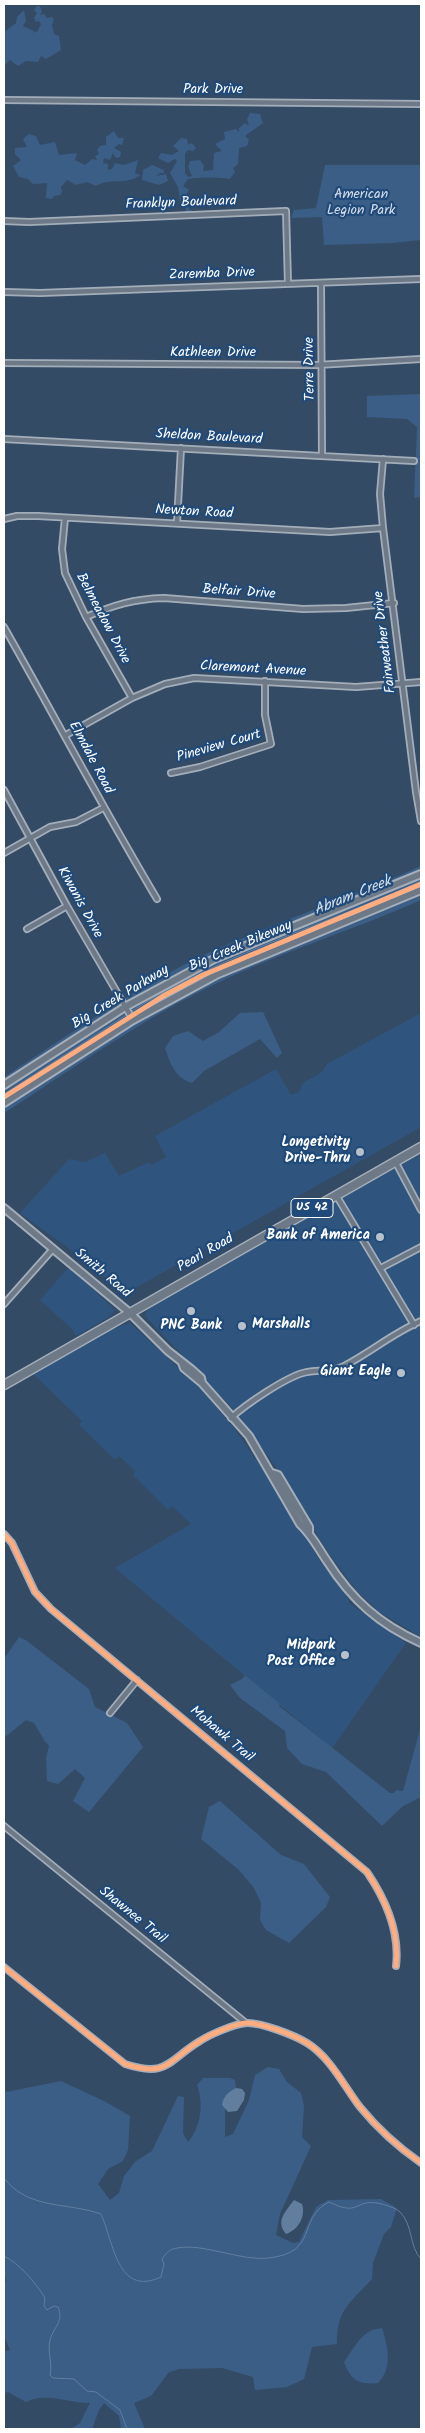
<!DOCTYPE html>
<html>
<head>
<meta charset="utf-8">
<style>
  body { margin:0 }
  #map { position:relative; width:425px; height:2433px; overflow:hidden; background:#344b65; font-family:Kalam,sans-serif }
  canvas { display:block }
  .frame { position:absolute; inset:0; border:5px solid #fff; pointer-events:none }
</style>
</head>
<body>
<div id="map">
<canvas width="425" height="2433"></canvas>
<div class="frame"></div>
</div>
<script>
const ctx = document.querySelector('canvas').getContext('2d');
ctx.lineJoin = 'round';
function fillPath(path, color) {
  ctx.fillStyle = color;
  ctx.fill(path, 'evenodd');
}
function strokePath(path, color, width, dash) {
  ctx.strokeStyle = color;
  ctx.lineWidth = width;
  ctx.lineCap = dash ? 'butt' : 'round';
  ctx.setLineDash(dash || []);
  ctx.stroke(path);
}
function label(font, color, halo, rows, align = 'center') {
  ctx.font = font + ' Kalam,sans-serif';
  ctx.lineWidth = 4.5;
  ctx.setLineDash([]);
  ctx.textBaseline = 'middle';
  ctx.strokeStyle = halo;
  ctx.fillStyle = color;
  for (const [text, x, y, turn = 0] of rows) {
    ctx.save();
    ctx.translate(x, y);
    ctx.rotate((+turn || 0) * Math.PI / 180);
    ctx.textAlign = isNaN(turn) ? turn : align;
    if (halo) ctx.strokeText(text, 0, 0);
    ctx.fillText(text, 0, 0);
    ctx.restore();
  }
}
const built = new Path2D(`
  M421,1013V1127L130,1291L119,1289L85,1260L20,1213L69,1159L86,1162L105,1153L119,1176L149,1162L152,1165L166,1157L155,1136L276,1069L291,1095L299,1092L303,1083L322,1072L327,1064Z
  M421,1153V1637L378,1611L356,1590L327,1551L278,1470L233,1409L145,1316L147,1309L159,1302Z
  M69,1267L115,1310L109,1317L76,1336L72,1329L40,1300Z
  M130,1323L198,1386L234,1428L278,1491L317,1557L348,1598L349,1603L406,1643L332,1748L115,1568L191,1524L172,1506L168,1510L133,1475L135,1471L119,1456L115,1460L79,1425L82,1421L33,1374L110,1330Z`);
const green = new Path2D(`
  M37,6H40L42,12L40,15L44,14L47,18L52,17L54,20L52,25L54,34L59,36L61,50L46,59L41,56L38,62L26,61L18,66L10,60L4,66V32L16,23L17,17L24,10L26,21L23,26L34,31L33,34L35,31L37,32L41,24L39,21L36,22L34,18L37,13L34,10Z
  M250,113L260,114L263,123L245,136L249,140L247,146L239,148L238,164L233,168L235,172L230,179C217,177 202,177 188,179L183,186L189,190L183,200L189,203L188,207L193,212L188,214L185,212L186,208L181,206L178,187L170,173L177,161L175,159L168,163L158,158L161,153L172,155L179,151L173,146L181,138L187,139L188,145L192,143L196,148L193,151L188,150L185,154V173L188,177L192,176L188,167L190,161L200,160L204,166L203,171L213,170L214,153L222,151L215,144L225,139L224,132L236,129L239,132V128L245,123L249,126L247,119Z
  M114,131L118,138H124L122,145L119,144L114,148L121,152L120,157L116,158L113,153L110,160L104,158L103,163L108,164V170L112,169L115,163L124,165L138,160L135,173L140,175C127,186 110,177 96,186L87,182L76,185L67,180L61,187L62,192L60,195L54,196L52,199L46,198L47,183L33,184L28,179L19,177L13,166L21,160L15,154V148L27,147L23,139L29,134L36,136L40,145L55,142L59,155L77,153L75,160L85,165L92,159L97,160L95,156L99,154L97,150L100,146L106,145V137Z
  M152,165L164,170V173H160L156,176L166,174L168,181L159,185L142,180L143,170Z
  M325,165H421V240L392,243L324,245L322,217L291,218L294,210L316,208Z
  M421,394V497L414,498L417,427L407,419L367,417V396Z
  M421,866V900C349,932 271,955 201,991C132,1026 68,1072 4,1113V1077C69,1035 134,988 204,955C275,922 350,898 421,866Z
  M263,1012L282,1053L277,1058L260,1039L204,1071L192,1083C175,1078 170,1063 165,1048L173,1036L188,1031L203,1041L219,1032L240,1013Z
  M19,1637L27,1641L89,1689L95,1707L127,1723L143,1747L89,1812L73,1801L85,1778L75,1769L58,1784L47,1781L46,1758L49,1746L44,1740L34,1723L26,1720L4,1738V1659Z
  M245,1675L280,1704L279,1706L390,1793H394L396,1790L403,1791L421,1726V1797L403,1806L382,1826L326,1772L302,1764L287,1748L285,1731L240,1698L230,1685L242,1679Z
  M220,1801L281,1855L304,1864L330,1897L326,1907L289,1943L266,1930L260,1920L261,1903L254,1888L239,1870L201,1839L209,1807Z
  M268,2067L279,2069L287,2082L301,2093L304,2106L302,2137L311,2146L280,2214L276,2235L293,2243L299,2242L316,2207L328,2200L381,2199L397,2208L391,2227L384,2234L373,2263L372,2279C351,2302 336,2310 337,2344L312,2347L304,2379L287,2387L255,2390L253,2377L222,2368L180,2369L169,2372L151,2396L134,2403L145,2429H121L119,2416L104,2403L99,2410L92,2429H71L80,2423L90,2403C68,2403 45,2392 26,2402L8,2392L4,2393V2351L10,2350L4,2336V2286L6,2280L4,2269V2086L6,2092L61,2081L106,2102L130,2116L128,2150L123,2161L108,2169L98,2184L110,2200L119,2193L124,2176L136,2161L152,2151L178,2096L184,2097L183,2133L188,2142C201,2127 204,2104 197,2085L203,2078H230L235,2080L236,2088L225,2100V2137L233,2134L249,2100L255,2075Z
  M382,2328C388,2347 393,2368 378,2383C358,2385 351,2380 344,2362C355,2347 362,2329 382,2328Z`);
const water = new Path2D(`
  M236,2088L242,2089L245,2093L244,2100L237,2111L228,2112L222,2105C223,2097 228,2092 236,2088Z
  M294,2200L302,2204C306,2217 298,2230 286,2234C275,2221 286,2211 294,2200Z`);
const stream = new Path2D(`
  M132,1011C222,954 325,925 421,881
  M4,1094L125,1016
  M4,2178C28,2210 67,2202 101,2214C114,2243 117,2297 161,2277L164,2264L162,2259C166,2253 170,2249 177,2248C204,2243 239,2261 269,2258C320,2252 296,2219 329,2202C336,2205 343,2209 352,2208C357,2207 361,2204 366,2203C375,2201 393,2206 400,2212C413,2224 409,2247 421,2259
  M4,2256C20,2264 35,2282 45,2298L44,2306L47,2310L54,2306L58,2307C64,2322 54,2326 50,2340C47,2352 53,2365 50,2375L53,2378L74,2379L87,2391L96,2392L120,2410L127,2429`);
const street = new Path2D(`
  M4,100L421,104
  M4,221L29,222L286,211L288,284
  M321,283L322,455
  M4,292L40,293L421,279
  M4,363L317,365L421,359
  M4,439L414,461
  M383,459L380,494L383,528L416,792L421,821
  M65,518L62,549L65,573L86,617L132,698
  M4,519L17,516H38L330,532L383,528
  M177,523L181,448
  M86,617C114,605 133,599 164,598L303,609L346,608L394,603
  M4,627C55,717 104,810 157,899
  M66,735L132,698L165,684L194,678L356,687L421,682
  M171,773L200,767L271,744L265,715V681
  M4,790L67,906L133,1020
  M4,853L50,827L76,822L103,808
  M27,929L67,906
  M395,1161L421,1210
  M336,1195L414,1325
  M381,1268L421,1247
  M4,1304L52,1250
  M231,1418C246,1404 285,1378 303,1373C318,1369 330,1373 344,1366C371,1352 393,1333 421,1321
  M4,1534L12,1543L35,1592L51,1609L367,1872C386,1900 400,1932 396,1966
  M110,1713L137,1680
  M4,1826L246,2023
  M4,1967L125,2064C168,2078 168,2060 200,2041C209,2035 234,2024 246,2023C260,2022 294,2035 307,2043C330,2057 344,2086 360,2107C378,2129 398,2147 421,2163`);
const secondary = new Path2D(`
  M4,1085L125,1007L214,959L421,874
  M4,1103L133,1020L216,975L421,890
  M4,1208L130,1313L168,1351L191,1369L201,1378L202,1383
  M182,1363L184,1368L202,1383L249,1436L300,1524C312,1535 318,1548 327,1561C352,1600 379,1624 421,1643
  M272,1473L278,1475L309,1527V1533`);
const primary = new Path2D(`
  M4,1385L421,1147`);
const cycleway = new Path2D(`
  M4,1097L163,996L203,975L421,884
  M4,1534L12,1543L35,1592L51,1609L367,1872C386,1900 400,1932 396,1966
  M4,1967L125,2064C168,2078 168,2060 200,2041C209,2035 234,2024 246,2023C260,2022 294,2035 307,2043C330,2057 344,2086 360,2107C378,2129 398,2147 421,2163`);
const markers = [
  [360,1152,5,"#b8c0c9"],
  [380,1237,5,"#b8c0c9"],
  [191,1311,5,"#b8c0c9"],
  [242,1326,5,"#b8c0c9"],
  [401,1373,5,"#b8c0c9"],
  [345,1655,5,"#b8c0c9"]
];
const shields = [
  [312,1208,42]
];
const shieldNames = [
  ["US 42",312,1208]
];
const streetNames = [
  ["Park Drive",213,91],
  ["Franklyn Boulevard",181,204,-2],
  ["Zaremba Drive",212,275,-2],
  ["Kathleen Drive",213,354],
  ["Terre Drive",311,369,-91],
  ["Sheldon Boulevard",209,438,3],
  ["Newton Road",194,513,3],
  ["Belfair Drive",239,593,4],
  ["Belmeadow Drive",102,619,62],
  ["Fairweather Drive",386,642,-97],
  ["Claremont Avenue",253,670,3],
  ["Pineview Court",219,747,-16],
  ["Elmdale Road",90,758,62],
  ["Kiwanis Drive",79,903,61],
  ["Big Creek Bikeway",241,947,-23],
  ["Big Creek Parkway",121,998,-31],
  ["Pearl Road",206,1254,-30],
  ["Smith Road",102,1274,40],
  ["Mohawk Trail",221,1735,40],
  ["Shawnee Trail",132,1916,39]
];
const parkNames = [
  ["American",361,196],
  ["Legion Park",361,212]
];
const poiNames = [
  ["Longetivity",350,1144],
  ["Drive-Thru",350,1160],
  ["Bank of America",370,1237],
  ["Marshalls",252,1326,"left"],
  ["PNC Bank",191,1327,"center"],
  ["Giant Eagle",391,1373],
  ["Midpark",335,1647],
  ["Post Office",335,1663]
];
const waterNames = [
  ["Abram Creek",353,897,-22]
];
fillPath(built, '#2f557f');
fillPath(green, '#3b5e86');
fillPath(water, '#617e9e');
strokePath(stream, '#617e9e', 1);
strokePath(street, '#a4aeba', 8);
strokePath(secondary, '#a4aeba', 10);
strokePath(primary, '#a4aeba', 11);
strokePath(street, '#6d7986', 4.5);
strokePath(secondary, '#6d7986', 6);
strokePath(primary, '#6d7986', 8);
strokePath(cycleway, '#ffac80', 5);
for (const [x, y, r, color] of markers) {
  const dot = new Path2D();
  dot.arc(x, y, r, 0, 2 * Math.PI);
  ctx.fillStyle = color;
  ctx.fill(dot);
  strokePath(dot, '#1f4a7a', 2);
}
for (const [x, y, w] of shields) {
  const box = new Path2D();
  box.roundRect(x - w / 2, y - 9.5, w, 19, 4);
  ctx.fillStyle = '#1f4a7a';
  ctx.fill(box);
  strokePath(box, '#fff', 1);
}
label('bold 12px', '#fff', null, shieldNames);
label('14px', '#fff', '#1f4a7a', streetNames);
label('14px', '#d8dfe8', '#1f4a7a', parkNames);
label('bold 14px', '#fff', '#1f4a7a', poiNames, 'right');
label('italic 15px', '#d8e0e8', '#1f4a7a', waterNames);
</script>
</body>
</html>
